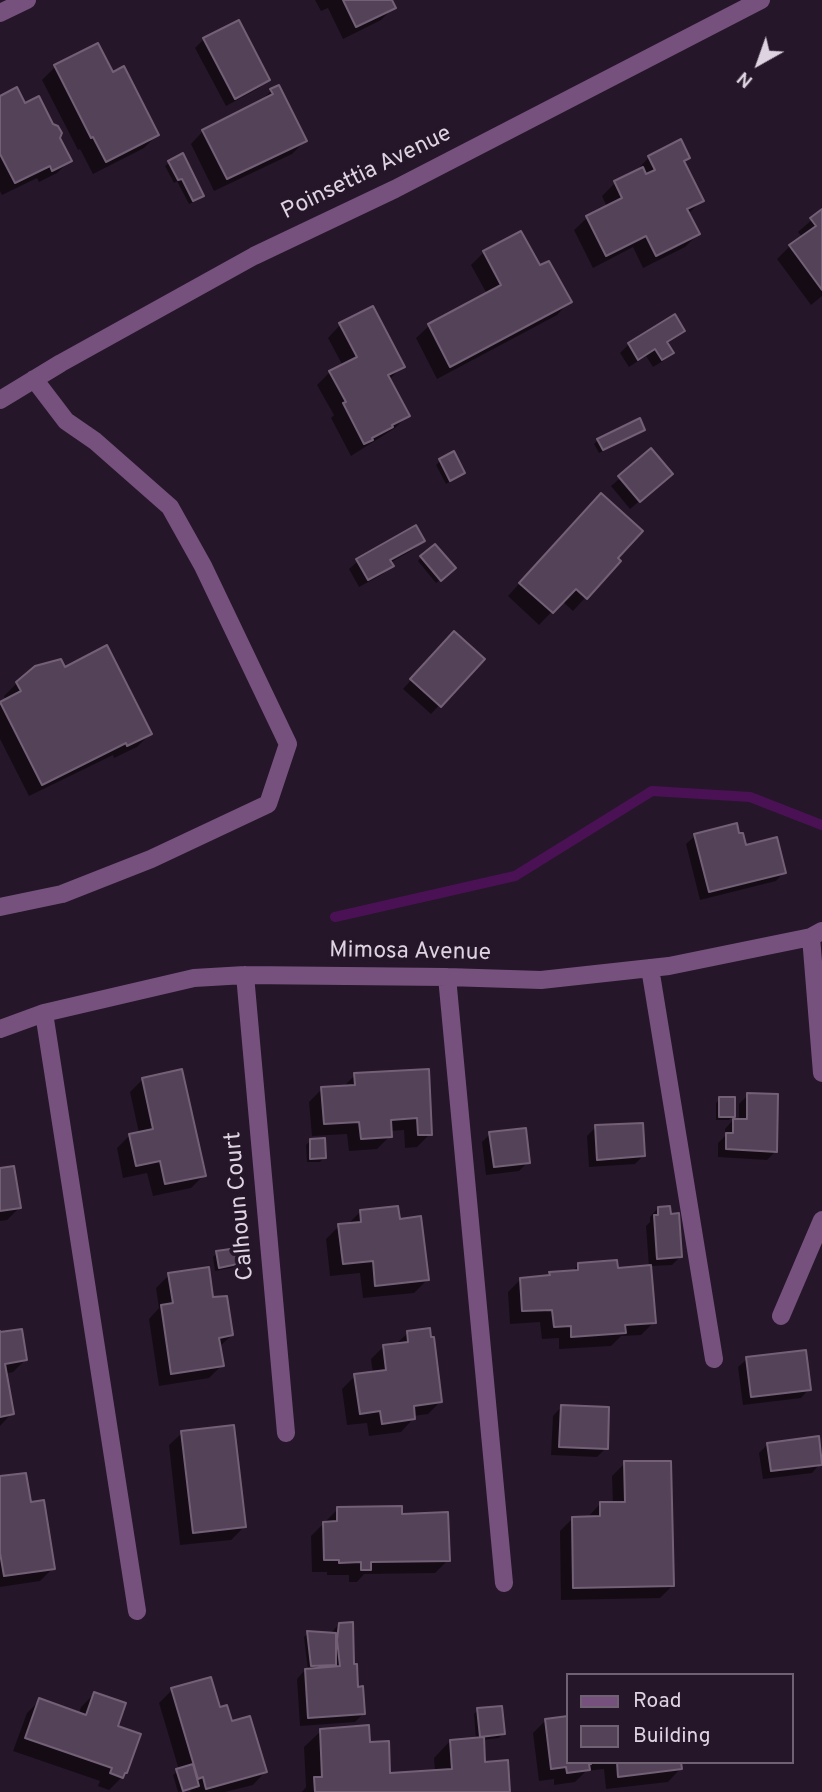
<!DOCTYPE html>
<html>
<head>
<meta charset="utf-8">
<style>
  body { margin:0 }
  #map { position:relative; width:822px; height:1792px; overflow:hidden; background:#261629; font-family:Overpass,sans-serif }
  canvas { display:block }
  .legend { position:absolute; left:566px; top:1673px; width:228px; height:91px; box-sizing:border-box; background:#261629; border:2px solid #706272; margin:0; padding:9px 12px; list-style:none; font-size:21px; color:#ded3e0 }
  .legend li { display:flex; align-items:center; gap:14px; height:35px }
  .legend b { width:35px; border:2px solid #706272 }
  .north { position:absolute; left:724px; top:28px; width:70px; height:70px; -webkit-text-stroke:5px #261629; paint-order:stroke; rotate:220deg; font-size:19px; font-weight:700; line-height:28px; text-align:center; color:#ded3e0 }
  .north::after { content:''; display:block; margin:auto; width:24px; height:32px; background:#ded3e0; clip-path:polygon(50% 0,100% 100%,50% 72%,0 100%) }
</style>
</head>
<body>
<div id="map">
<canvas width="822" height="1792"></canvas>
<ul class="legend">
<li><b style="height:9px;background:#76517e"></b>Road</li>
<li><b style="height:19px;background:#544258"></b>Building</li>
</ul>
<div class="north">N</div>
</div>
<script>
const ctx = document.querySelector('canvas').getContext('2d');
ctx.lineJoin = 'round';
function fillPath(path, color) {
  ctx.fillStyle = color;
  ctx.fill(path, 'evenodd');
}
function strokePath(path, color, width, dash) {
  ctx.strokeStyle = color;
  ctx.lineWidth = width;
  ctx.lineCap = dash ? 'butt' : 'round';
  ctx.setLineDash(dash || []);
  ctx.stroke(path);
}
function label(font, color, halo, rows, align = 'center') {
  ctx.font = font + ' Overpass,sans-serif';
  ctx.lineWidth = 7;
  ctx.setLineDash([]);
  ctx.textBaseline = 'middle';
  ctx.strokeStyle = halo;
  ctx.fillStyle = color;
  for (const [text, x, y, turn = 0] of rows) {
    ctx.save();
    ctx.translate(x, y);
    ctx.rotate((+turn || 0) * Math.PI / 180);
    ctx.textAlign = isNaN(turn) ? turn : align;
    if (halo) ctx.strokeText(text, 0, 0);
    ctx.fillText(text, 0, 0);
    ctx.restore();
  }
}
const shadow = new Path2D(`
  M315,0H390L393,8L381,20L343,39L328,8L321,11Z
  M204,39L268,80L259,88L226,106L195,48Z
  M97,46L112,74L157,135L144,148L93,174L80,149L78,150L42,80L55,67Z
  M271,91L305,141L292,154L214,191L191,144L203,131L259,103Z
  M0,98L24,105L58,138L70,160L57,173L39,182L37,178L2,195L0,191Z
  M649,157L688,158L683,163L702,200L688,214L698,234L685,247L643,268L633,247L593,268L574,230L587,218L607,207L602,196L615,183L637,172V170Z
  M169,163L202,196L198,200L189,204L177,181L174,183L165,166Z
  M822,211V296L811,305L777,259L790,246L802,237L798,232Z
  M484,252L539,268L569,302L557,315L437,379L416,338L429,326L487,294L471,265Z
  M340,325L402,366L389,380L408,415L395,428L351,456L331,418L334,415L317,385L330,372L343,366L328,338Z
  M683,330L666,344L672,352L663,361L653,367L646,356L629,367L620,353L629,344Z
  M643,430L639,434L599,453L594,444L598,440Z
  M651,451L662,482L630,509L611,486Z
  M453,454L463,473L446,484L436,465L440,461Z
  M588,508L615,558L619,561L573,611L562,601L539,625L508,596Z
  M423,540L414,549L390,563L391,566L383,574L359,587L349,569L358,561Z
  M421,557L450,572L436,583L418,561Z
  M446,642L482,660L431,714L403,689Z
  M64,670L150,734L137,747L114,758L113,755L29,796L0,739V705L6,701L4,696L17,683Z
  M695,836L745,847L784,872L776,881L700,900L686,844Z
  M428,1071L430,1134L417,1147L405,1148L404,1130L390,1131V1136L377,1149L349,1151L347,1134L312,1136L309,1102L322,1089L342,1088L355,1075Z
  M142,1080L204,1175L191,1188L153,1196L147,1173L123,1178L117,1148L130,1135L139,1133L130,1092Z
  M748,1095L776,1151L767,1160L718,1157V1143L725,1136V1129L733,1120L739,1121V1104Z
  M720,1099L733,1116L729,1120H716V1103Z
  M596,1127L643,1156L635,1164L589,1167L587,1136Z
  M490,1134L528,1162L519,1171L486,1175L482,1142Z
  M310,1141L324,1158L320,1162H307L306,1145Z
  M0,1170L20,1207L7,1220L0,1221Z
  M658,1208L681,1256L672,1265L650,1266L654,1322L641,1335L621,1336L611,1346L559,1349V1338L542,1339L540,1322L510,1324L508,1292L521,1279L546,1278L550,1274L571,1272L579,1265L616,1270L649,1267L646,1226L650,1222V1217Z
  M360,1212L398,1221L427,1280L414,1293L363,1298L360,1273L330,1276L326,1239L339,1226L347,1225Z
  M217,1253L245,1262L241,1266L215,1271L213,1257Z
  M169,1275L212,1299L232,1335L219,1347L222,1365L209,1378L159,1386L149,1319L159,1308L156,1288Z
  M408,1333L440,1402L428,1414L413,1416V1419L401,1432L369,1436L367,1423L347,1425L342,1389L355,1376L373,1374L371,1359L384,1346L395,1345Z
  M0,1334L25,1360L13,1372L5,1374L12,1413L0,1426Z
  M747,1359L809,1389L801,1398L743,1405L738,1367Z
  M561,1407L606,1448L597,1457L551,1455L553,1416Z
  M182,1433L244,1527L231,1540L180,1545L169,1445Z
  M768,1444L820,1464L812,1473L763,1479L759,1453Z
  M625,1463L673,1585L660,1598L561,1600L560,1531L572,1519L588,1517L600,1504H613L612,1476Z
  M0,1478L30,1504L53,1568L40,1581L0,1587Z
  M338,1509L401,1515L448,1560L435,1573L364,1574L357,1582H349V1575H327V1572H312L311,1536Z
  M339,1624L352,1666L364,1713L355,1722L300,1726L297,1679L305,1670H308L304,1637L308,1633H331Z
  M172,1690L219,1709L265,1772L253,1785L225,1792H191L190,1790L178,1792L173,1775L179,1770L159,1703Z
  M94,1694L116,1727L122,1777L109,1790L98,1786L100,1781L13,1751L27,1713L40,1700L79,1714L81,1707Z
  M478,1710L503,1734L499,1738L482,1740L483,1764L508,1792H302L306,1787L304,1747L321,1731L368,1744L389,1775L435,1772L434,1758L450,1741L476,1740L474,1714Z
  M568,1718V1762H680V1769L668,1782L606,1789L604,1769L586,1771L575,1782L554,1785V1779L539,1781L533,1733L546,1720Z`);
const stream = new Path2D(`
  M335,917L515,876L652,791L750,797L822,825`);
const building = new Path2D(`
  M343,0H392L396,8L356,27Z
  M239,20L270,80L235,99L203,38Z
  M98,43L113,72L124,66L159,135L106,162L93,137L91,138L54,65Z
  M279,85L307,141L227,179L202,130L273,94L270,89Z
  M17,87L25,103L39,96L53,124L58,126L62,133L60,138L72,161L52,171L50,166L15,183L0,154V96Z
  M681,139L690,158L684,161L704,201L687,209L700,234L656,256L646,236L606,256L586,216L622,198L614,181L643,167L646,174L655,170L648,156Z
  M183,153L204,196L193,201L182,179L178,180L168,161Z
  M822,209V290L789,245L816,226L810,218Z
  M521,231L540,265L549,261L572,302L450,367L428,324L501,285L483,251Z
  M373,306L405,367L388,375L410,416L392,425L393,427L372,438L373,440L364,444L343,403L346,402L329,371L357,357L339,323Z
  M675,314L685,331L667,342L674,353L662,360L655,349L638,360L628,343Z
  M640,418L645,430L603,450L597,439Z
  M651,448L673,474L640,502L618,476Z
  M454,451L465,473L450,481L439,459Z
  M601,493L643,531L618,558L621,561L587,599L576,589L553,613L519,583Z
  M416,525L425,541L390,560L394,566L368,580L356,559Z
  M435,544L456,568L441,581L420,556Z
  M454,631L485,659L441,707L410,679Z
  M107,645L152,734L127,746L126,743L42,785L0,702L21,691L16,682L35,666L61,659L65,667Z
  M737,823L739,833H743L746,845L777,837L786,873L709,892L694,834Z
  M182,1069L206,1176L165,1184L160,1161L136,1166L129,1134L153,1129L142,1078Z
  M429,1069L432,1135H418L417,1118L391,1120L392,1137L361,1139L359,1122L324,1124L321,1087L355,1085L354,1073Z
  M747,1093L778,1094L777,1152L726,1149V1133H733V1119H747Z
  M719,1097H735V1117H719Z
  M643,1123L645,1156L597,1160L595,1125Z
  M526,1128L530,1163L494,1167L489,1132Z
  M325,1138L326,1158L310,1159V1139Z
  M14,1166L21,1208L0,1211V1168Z
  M398,1206L400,1219L421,1216L429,1280L375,1286L373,1261L343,1264L338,1224L361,1222L360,1210Z
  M670,1206L671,1214L679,1213L682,1257L657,1259L654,1215H658V1207Z
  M245,1247L247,1262L219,1268L216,1251Z
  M617,1260L618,1268L651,1265L656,1323L625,1325L626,1333L571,1337V1326L554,1327L552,1310L522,1311L520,1278L550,1275L549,1272L578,1270V1263Z
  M209,1267L213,1297L227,1296L233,1335L219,1338L224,1366L171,1374L161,1305L173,1303L168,1273Z
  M430,1328L431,1337H434L442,1402L414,1406L415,1419L382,1424L380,1411L360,1414L354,1374L386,1370L383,1345L408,1342L407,1331Z
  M22,1329L27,1360L5,1364L14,1414L0,1417V1331V1332Z
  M806,1350L811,1390L751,1397L746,1357Z
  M561,1405L609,1407L608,1449L559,1447Z
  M234,1425L246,1527L193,1533L181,1431Z
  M819,1436L822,1465L771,1471L767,1443Z
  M624,1461H671L674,1586L573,1588L572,1517L600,1516V1502H625Z
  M26,1473L31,1502L44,1500L55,1569L4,1576L0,1553V1476Z
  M402,1506V1514L448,1512L450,1561L371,1562V1570H361V1562L339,1563V1560H324L323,1522L337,1521V1507Z
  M353,1622L354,1664H357L358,1687L363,1686L365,1714L308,1718L305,1669L340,1666L337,1640L339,1623Z
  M307,1631L336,1633V1665L311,1666Z
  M211,1677L220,1707L227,1705L232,1721L250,1716L267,1772L206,1789L203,1777L198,1779L171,1688Z
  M94,1692L126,1703L118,1726L141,1734L127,1773H125L123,1778L110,1773L112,1768L25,1738L39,1698L86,1715Z
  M502,1706L505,1734L480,1737L477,1708Z
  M568,1716V1762H591V1764H589L590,1770L567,1773L566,1767L551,1769L545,1719Z
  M369,1725L370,1742L389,1741L390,1773L452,1769L450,1740L484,1737L485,1762L508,1760L510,1792H315L314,1777H322L320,1729Z
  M617,1762H681L682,1769L618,1777Z
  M193,1764L199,1786L183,1791L176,1769Z`);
const minor = new Path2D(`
  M0,13L27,0
  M0,400L61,363L254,256L395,189L761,0
  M0,907L62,894L151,859L268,804L288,744L203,566L170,507L95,441L66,421L34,379
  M811,937L822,1073
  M650,968L714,1359
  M245,975L286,1433
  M447,977L504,1583
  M44,1013L137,1611
  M0,1029L44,1013L194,978L245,975L447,977L541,980L669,966L811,937L822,931
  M781,1316L822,1220`);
const streetNames = [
  ["Poinsettia Avenue",367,174,-26],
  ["Mimosa Avenue",410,953,1],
  ["Calhoun Court",241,1206,-95]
];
fillPath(shadow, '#0007');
strokePath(stream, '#4a1255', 10);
fillPath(building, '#544258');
strokePath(building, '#736077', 2);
strokePath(minor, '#76517e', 18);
label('23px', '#ded3e0', '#261629', streetNames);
</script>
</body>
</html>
